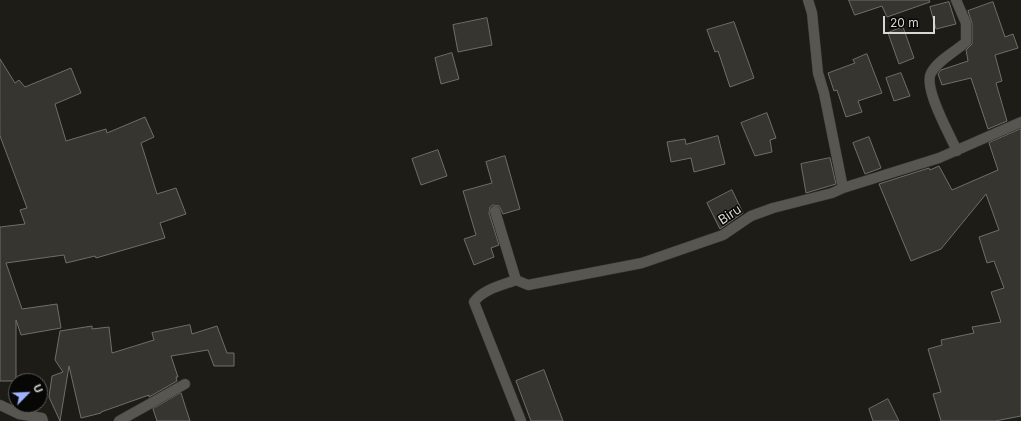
<!DOCTYPE html>
<html>
<head>
<meta charset="utf-8">
<style>
  body { margin:0 }
  #map { position:relative; width:1021px; height:421px; overflow:hidden; background:#1e1c17; font-family:Inter,sans-serif }
  canvas { display:block }
  .north { position:absolute; left:8px; top:373px; width:40px; height:40px; box-sizing:border-box; background:#070705; border:1px solid #5b5a57; border-radius:50%; rotate:66deg; font-size:11px; font-weight:700; line-height:16px; text-align:center; color:#d8d7d3 }
  .north::after { content:''; display:block; margin:auto; width:14px; height:18px; background:#9eb4fd; clip-path:polygon(50% 0,100% 100%,50% 72%,0 100%) }
  .scale { position:absolute; left:883px; top:16px; width:52px; height:18px; box-sizing:border-box; border:2px solid #d8d7d3; border-top:0; padding-left:5px; font-size:12px; line-height:14px; white-space:nowrap; color:#d8d7d3; -webkit-text-stroke:3px #070705; paint-order:stroke }
</style>
</head>
<body>
<div id="map">
<canvas width="1021" height="421"></canvas>
<div class="north">U</div>
<div class="scale">20 m</div>
</div>
<script>
const ctx = document.querySelector('canvas').getContext('2d');
ctx.lineJoin = 'round';
function fillPath(path, color) {
  ctx.fillStyle = color;
  ctx.fill(path, 'evenodd');
}
function strokePath(path, color, width, dash) {
  ctx.strokeStyle = color;
  ctx.lineWidth = width;
  ctx.lineCap = dash ? 'butt' : 'round';
  ctx.setLineDash(dash || []);
  ctx.stroke(path);
}
function label(font, color, halo, rows, align = 'center') {
  ctx.font = font + ' Inter,sans-serif';
  ctx.lineWidth = 3;
  ctx.setLineDash([]);
  ctx.textBaseline = 'middle';
  ctx.strokeStyle = halo;
  ctx.fillStyle = color;
  for (const [text, x, y, turn = 0] of rows) {
    ctx.save();
    ctx.translate(x, y);
    ctx.rotate((+turn || 0) * Math.PI / 180);
    ctx.textAlign = isNaN(turn) ? turn : align;
    if (halo) ctx.strokeText(text, 0, 0);
    ctx.fillText(text, 0, 0);
    ctx.restore();
  }
}
const building = new Path2D(`
  M849,0H929L930,2L887,17L882,6L855,15Z
  M949,2L956,24L936,29L930,7Z
  M993,2L1005,37L1013,34L1018,48L995,55L1002,81L996,83L1007,121L988,129L971,78L942,85L938,74L941,70L968,61L966,50L972,44V23L968,11Z
  M487,18L492,45L458,52L453,25Z
  M734,22L754,78L730,87L718,51L715,52L707,30Z
  M903,27L914,58L899,64L888,33Z
  M452,53L459,79L441,84L435,58Z
  M867,54L882,93L858,101L862,112L846,117L837,90L834,91L828,73L855,63L853,60Z
  M0,59L15,83L19,80L25,87L71,68L81,93L55,104L66,141L106,129L107,133L145,117L154,137L141,143L157,194L176,188L186,214L160,223L165,238L96,258L95,256L66,263L64,255L6,263L22,309L57,304L61,328L21,335L16,320V381H0V227L25,224L20,210L27,208L0,136Z
  M901,73L910,96L894,101L886,78Z
  M767,113L776,138L770,140L772,152L755,156L741,123Z
  M1021,129V416L995,421H941L933,394L941,392L928,349L942,345L941,340L974,333L972,327L1001,322L991,292L1004,288L994,261L987,263L979,237L999,230L986,194L941,249L911,261L879,184L929,168L930,170L939,166L952,190L998,170L989,143Z
  M718,136L725,164L694,172L691,158L671,162L667,142L685,139L686,144Z
  M869,137L881,168L865,174L853,143Z
  M438,150L447,176L421,185L412,159Z
  M505,156L520,209L503,214L499,206L493,205L490,207L489,213L499,245L491,248L494,257L474,265L464,239L476,235L463,191L492,183L486,162Z
  M830,158L836,184L806,193L801,164Z
  M732,190L743,213L720,229L707,203Z
  M190,325L192,334L217,326L227,353H234V366H214L208,350L171,356L178,377H176L177,381L149,397V395L101,412V413L81,418L69,366L60,421L49,397L52,376L63,372L55,360L60,331L92,326V329L109,327L112,353L154,340L152,333Z
  M544,370L563,421H531L516,381Z
  M181,393L190,421H157L153,409Z
  M888,399L899,421H873L869,409Z`);
const street = new Path2D(`
  M808,0L812,13L818,73L824,93L843,188
  M956,0L966,23V42C955,52 938,60 931,73C923,88 950,135 957,151
  M495,211L516,280L528,285L642,263L723,235L751,216L773,208L832,193L843,188L939,158L1021,122
  M516,280C503,285 483,289 474,302L521,421
  M0,405L19,414L42,418L43,421
  M119,421L185,384`);
const streetNames = [
  ["Biru",730,215,-33]
];
fillPath(building, '#363530');
strokePath(building, '#706e69', 1);
strokePath(street, '#3a3936', 11);
strokePath(street, '#585651', 10);
label('13px', '#d8d7d3', '#070705', streetNames);
</script>
</body>
</html>
